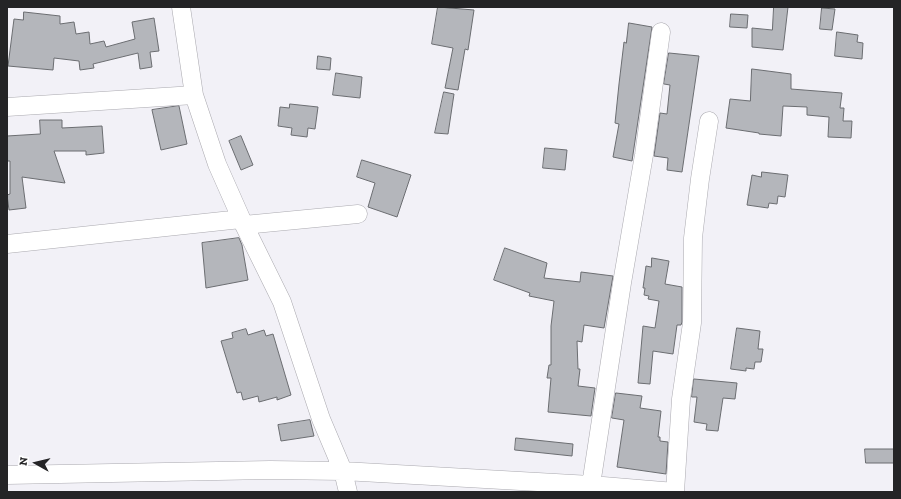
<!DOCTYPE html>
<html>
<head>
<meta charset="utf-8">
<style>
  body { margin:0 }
  #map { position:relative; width:901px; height:499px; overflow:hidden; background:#f2f1f7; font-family:"Zilla Slab",serif }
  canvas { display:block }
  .frame { position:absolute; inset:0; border:8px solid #242426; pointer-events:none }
  .north { position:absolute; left:16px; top:443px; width:40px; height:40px; -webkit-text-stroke:3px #fff; paint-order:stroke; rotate:278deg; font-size:11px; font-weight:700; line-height:16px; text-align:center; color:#242426 }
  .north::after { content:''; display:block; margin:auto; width:14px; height:18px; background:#242426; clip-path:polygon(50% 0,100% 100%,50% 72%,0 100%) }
</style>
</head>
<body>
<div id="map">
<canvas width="901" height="499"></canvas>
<div class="frame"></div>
<div class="north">N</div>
</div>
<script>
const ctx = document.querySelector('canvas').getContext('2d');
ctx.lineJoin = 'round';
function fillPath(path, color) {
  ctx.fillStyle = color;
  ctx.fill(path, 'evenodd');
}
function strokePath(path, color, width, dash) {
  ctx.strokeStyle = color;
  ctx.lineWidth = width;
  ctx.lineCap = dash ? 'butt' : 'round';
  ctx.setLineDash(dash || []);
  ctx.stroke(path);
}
const building = new Path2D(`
  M438,7L474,10L468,50L465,49L458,90L445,88L453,48L432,44Z
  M774,7H788L783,50L752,47V28L772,30Z
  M822,8L835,9L832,30L820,29Z
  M24,12L60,16V24L74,22L76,34L89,32L90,44L104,41L106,47L135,39L132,22L154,18L159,51L150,52L152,67L140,69L138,53L93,64L94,68L80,70L79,61L54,58L53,70L8,66L14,19L23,20Z
  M731,14L748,15L747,28L730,27Z
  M629,23L652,27L632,161L613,157L619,124L615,123L619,84L624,42L626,43Z
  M837,32L858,35L857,42L863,43L862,59L835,56Z
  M669,53L699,56L682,172L667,170L668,158L654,156L660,113L667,114L670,85L664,84Z
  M318,56L331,58L330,70L317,69Z
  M752,69L791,74V89L842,93L840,108H844L843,121H852L851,138L828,137L829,117L807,115V107L783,106L781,136L759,134V133L726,128L730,99L750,101Z
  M336,73L362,77L360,98L333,95Z
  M444,92L454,94L448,134L435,133Z
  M290,104L318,107L315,129L308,128L307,137L291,135L292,128L278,126L280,107L289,108Z
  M179,106L187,144L161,150L152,110Z
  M40,120H62V128L102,126L104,153L86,155V151H54L65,183L22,177L26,208L9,210L7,195L10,194V161H7V136L40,134Z
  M241,136L253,165L241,170L229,141Z
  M545,148L567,150L565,170L543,168Z
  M362,160L411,175L397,217L368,207L375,183L357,177Z
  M762,172L788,175L785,197L778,196L777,204L769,203L768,208L747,205L752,175L761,177Z
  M239,238L242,245L248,280L206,288L202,243Z
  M505,248L547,263L544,278L580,282L581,272L613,276L604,328L584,325L582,342L577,341L578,369H580L578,386L595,388L591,416L548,412L551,378H547L549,365H551V326L554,301L529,296L530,293L494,280Z
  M652,258L669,261L665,284L682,287V322L681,325H677L673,354L653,351L650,384L638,383L643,326L655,328L659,301L648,299L649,296L644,295L645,288H643L646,266L651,267Z
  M737,328L760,331L758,349H763L761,362H755L754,369L746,368V371L731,369Z
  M246,329L248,335L264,330L266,336L273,334L291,395L277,400V397L259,402L258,396L243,400L241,392L237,393L221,341L233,338L232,333Z
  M694,379L737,383L735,399L723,398L718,431L706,430L707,424L694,422L697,397H692Z
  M616,393L642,396L640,408L661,411L658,437H660V441L668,442L666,474L617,467L624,420L612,418Z
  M310,420L314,436L281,441L278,425Z
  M516,438L573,444L572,456L515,450Z
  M865,449H894V463H866Z`);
const minor = new Path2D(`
  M181,7L194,95L217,164L244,225L282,302L321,419L343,471L348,492
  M7,107L194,95
  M244,225L358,214
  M7,244L241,219
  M7,475L270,470L343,471L591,485L675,492
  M591,485L622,283L644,155L661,32
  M675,492L681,399L692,323L693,238L700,179L709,121`);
fillPath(building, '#b4b6bb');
strokePath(building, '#6b6d71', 1);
strokePath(minor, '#aaa9af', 19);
strokePath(minor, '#fff', 18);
</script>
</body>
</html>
